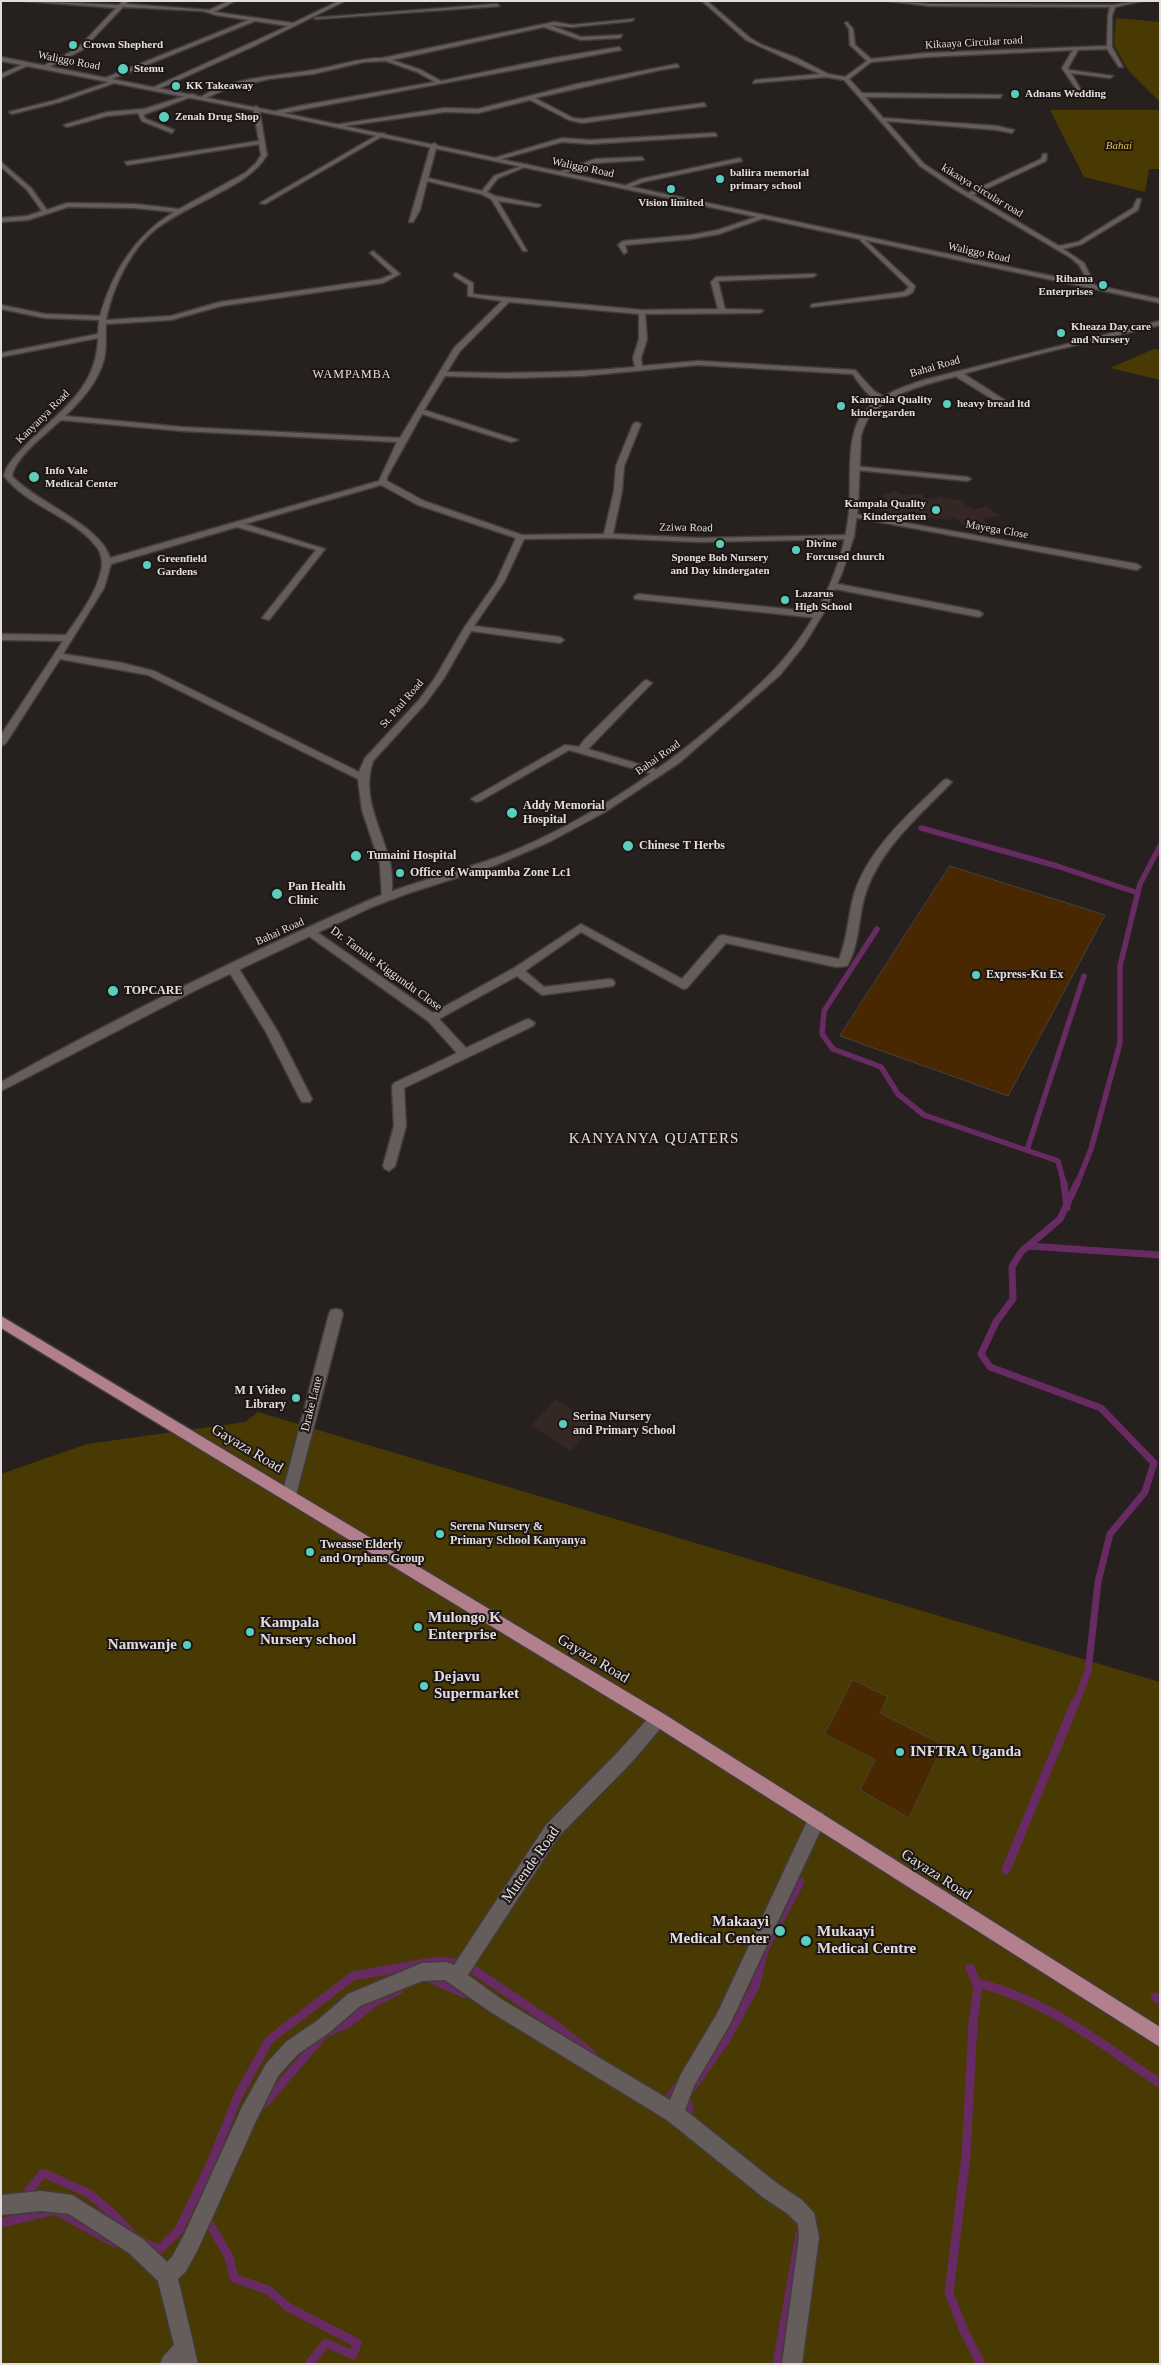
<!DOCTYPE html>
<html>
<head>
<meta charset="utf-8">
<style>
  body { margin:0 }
  #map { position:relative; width:1161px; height:2365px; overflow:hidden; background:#26201e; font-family:"Times New Roman",serif }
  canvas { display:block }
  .frame { position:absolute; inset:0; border:2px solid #e2dedd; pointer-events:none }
</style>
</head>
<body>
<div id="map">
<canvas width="1161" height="2365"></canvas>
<div class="frame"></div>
</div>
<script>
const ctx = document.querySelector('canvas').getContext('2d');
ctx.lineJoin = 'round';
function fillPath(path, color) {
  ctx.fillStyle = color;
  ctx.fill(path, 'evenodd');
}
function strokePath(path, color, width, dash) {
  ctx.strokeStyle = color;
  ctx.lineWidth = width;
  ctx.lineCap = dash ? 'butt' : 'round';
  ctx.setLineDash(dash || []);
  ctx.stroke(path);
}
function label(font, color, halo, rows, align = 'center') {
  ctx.font = font + ' "Times New Roman",serif';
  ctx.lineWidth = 4;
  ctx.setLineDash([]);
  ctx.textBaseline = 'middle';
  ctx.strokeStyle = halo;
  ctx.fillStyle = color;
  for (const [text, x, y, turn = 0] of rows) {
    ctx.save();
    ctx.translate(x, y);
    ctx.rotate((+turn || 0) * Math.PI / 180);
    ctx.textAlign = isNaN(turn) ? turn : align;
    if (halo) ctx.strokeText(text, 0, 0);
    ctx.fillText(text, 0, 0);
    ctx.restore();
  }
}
const built = new Path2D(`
  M897,491L902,495L923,494V498L937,499L938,496L965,501L964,504L975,509L987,506L1000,516L984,519L991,528L964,527L956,518L947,520L920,516L915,511L899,517L877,509L890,502L880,496Z
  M555,1399L595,1423L571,1451L531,1426Z`);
const green = new Path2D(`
  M1116,18L1160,22V102L1128,70L1114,45Z
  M1050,110H1160V169H1149L1145,192L1084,177Z
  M1154,349L1160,350V380L1110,368Z
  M258,1412L1160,1682V2364H1V1474L87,1444L245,1422Z`);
const streamFar2 = new Path2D(`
  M921,828L1057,866L1138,893
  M877,929L824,1011L822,1034L833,1049L881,1067L898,1094L924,1115L1058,1161L1064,1184
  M1027,1150L1084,976
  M1077,1184L1091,1149L1120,1043V966L1140,884L1160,846`);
const streamFar1 = new Path2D(`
  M1064,1183L1067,1208
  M1028,1246L1160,1255
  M1075,1705L1088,1672L1098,1582L1110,1534L1145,1492L1154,1463L1101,1408L990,1367L981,1354L996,1322L1013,1299L1012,1267L1021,1252L1060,1219L1077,1183`);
const stream = new Path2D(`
  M1006,1870L1075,1703
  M970,1968L978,1987L973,2023L966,2156L949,2293L964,2331L981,2364
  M429,1978L466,1994
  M976,1983C1045,1998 1102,2045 1160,2083
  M1155,1997L1160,2000
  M691,2089L725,2041L755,1987L764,1950L800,1882
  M686,2097L689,2110
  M663,2099L668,2101L677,2087
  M264,2104L324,2034L350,2022L373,2003L399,1990
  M22,2199L43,2173L88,2193L112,2213L133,2235
  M206,2218L229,2257L234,2278L268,2290L288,2307L357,2343L353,2355L326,2343L309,2364
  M1,2223L55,2210L115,2243
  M141,2241L159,2250L179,2230L212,2161L238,2096L269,2040L353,1976L437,1961L465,1964L555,2025L593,2055
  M777,2364L800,2234`);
const building = new Path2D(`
  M950,866L1105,915L1008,1096L840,1036Z
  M853,1680L888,1697L880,1713L943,1745L909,1818L860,1790L875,1760L825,1734Z`);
const street = new Path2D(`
  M25,1L119,5L123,1H128L126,4L209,10L229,1H235L214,12L293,23L339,1H345L252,47L156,90L154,87L288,26L255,21L107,81L105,78L249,20L216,15L203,11L123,7L82,50L45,69L43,66L78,48L116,8Z
  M702,1H707L750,38L762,45L797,58L828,74L845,77L867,61L850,45L849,29L845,23L847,22L853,29L855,45L871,59L926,53L1107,46L1108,16L1110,7L930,6L889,1L930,4L1113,5L1141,1L1115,7L1112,16V47L1123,67H1119L1107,49L1078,50L1068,68L1069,70L1113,76L1110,78L1071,73L1081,90H1077L1062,68L1073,50L926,57L871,62L849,79L862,93L1002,95L1000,98L865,97L883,118L997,126L1014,130L1012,133L997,130L886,121L924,164L968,193L1041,159L1043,154H1047L1046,161L973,195L1059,246L1078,242L1133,208L1137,199H1141L1138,210L1082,244L1063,249L1084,263L1096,288H1092L1079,265L1071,258L951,187L920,166L844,80L826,77L753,83L755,80L820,74L746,40Z
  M497,4L499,6L316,19L314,18Z
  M634,19L632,21L572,27L550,25L581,37L622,35L620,38L581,40L544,27L392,60L421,70L441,81L553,58L619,47L621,50L278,114L276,111L299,106L435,82L417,72L386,61L364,62L313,74L269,79L224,90L206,98L201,97C230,77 280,76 314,70C337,66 358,58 382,58L554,22L572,25Z
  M26,63L31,64L1,78V74Z
  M677,64L679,67L660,70L535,98L573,118L582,119L704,103L706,106L582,123L569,120L530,100L478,113L445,112L337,127L334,125L445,108L478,109L577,84Z
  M115,80L120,81L60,102L12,114L9,112L56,100Z
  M191,94L196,95L143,115L146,119L174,130L172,133L142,121L138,113L107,116L67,127L64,125L107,112L144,109Z
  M256,106L259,108L267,155C256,173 238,183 219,193C198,205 175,214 156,229C130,249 112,289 106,320L171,316L220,302L381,279L393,274L370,253L373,251L400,274L383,283L221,306L171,320L106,324C105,335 107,348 104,359C98,382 82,400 65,416L182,427L400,438L454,348L502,301L468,296V285L454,276V274L456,273L473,283V294L479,295L642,310L718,309L711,282L716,277L815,274L816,275L813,277L718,281L725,309L762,310L763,311L760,313L645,314L647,339L641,358L642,366L698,361L855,370L874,391L890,400C876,409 859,384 853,374L698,365L582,376L509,378L445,376L424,410L518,440L511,442L422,414L387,477V481L424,501L522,535L604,534L614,491L616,466L633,424L637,422L641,424L624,466L622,491L613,534L699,538L850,535L854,537L850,539L699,542L608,538L524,539L504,582L474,626L560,637L564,640L560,643L471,631L444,678L425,704L373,761C361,796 380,825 389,859C393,872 392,885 392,898L387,901L382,898L380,864L362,810L358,779L148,675L60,659L6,743L1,746V735L63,641L1,640V634L66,635C79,616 96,594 101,571C103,564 102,555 98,549C76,517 29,508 4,476C6,465 15,456 23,448C56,413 97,391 98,338L1,357V353L98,334L99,320L45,318L1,309V305L45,314L100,316C112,273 135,235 174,212L135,208L68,207L28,220L1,222V218L27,216L42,211L27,190L1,167V162L31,188L47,210L67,203L135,204L179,209L245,173L256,163L261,155L259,144L127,165L125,162L259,141L253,108ZM509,302L639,314V339L633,358L635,367C572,373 510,374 447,372L460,351ZM61,420L182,431L397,442L379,481L110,558C101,525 37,503 12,476C15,457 47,433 61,420ZM381,485L418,505L516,538L496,582L464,628L435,678L419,700L365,758L359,772L154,671L122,663L63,654L104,588L111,564L237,527L316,550L262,618L269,620L325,549L245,524Z
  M381,133L386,134L265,204L260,203Z
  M715,133L717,136L590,144L562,142L494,161L491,159L562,138L590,140Z
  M434,143L437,145L428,178L482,191L494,176L527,164V166L498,178L487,192L495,196L541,205L538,207L498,201L527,251H523L491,199L481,194L427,181L420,210L413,222H409L431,145Z
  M642,157L644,160L596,163L561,174L556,173L595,159Z
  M740,158L742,161L643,182L625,189L622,187L641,179Z
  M762,215L764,218L719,234L691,239L625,245L627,252L624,254L618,245L623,241L691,235L718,230Z
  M862,237L915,286L913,292L906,296L811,307V305L813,304L904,292L909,287L860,240Z
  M955,372H961L1009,403L1002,405L955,376Z
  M853,466L967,477L971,479L967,481L856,470H853Z
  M850,513L1137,564L1141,567L1137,570L853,517L849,515Z
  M833,583L979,611L983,614L979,617L830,588V584Z
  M638,594L818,612L822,615L818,618L635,599L634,597Z
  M647,680L652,683L650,685L588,749L662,771V775H656L569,750L480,801L476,802L471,799L565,745L579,747L585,739L644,681Z
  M947,779L952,782L950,784C919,816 881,848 866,892C858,915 860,945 847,966L836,967L726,943L687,988L683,989L581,932L525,971L544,987L609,979L613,980L615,983L613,986L542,995L517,976L439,1019L466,1048L525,1020L529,1019L535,1023L533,1026L404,1088L406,1126L395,1166L389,1171L385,1169L383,1166L394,1126L392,1086L394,1083L457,1053L428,1021L306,934L305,932L306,930H314L433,1013L514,968L581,924L682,979L719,936L723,935L839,959C848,938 848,913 855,891C871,846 910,813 944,780Z
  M232,963L236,964L278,1032L312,1099L310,1102H302L300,1099L266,1032L226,967Z
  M336,1309L341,1310L343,1314L296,1495L294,1499L289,1501L284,1499L282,1495L329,1314L331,1310Z
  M658,1711L664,1714L666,1719L664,1724L631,1763L558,1837L468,1975L501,1999L670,2100L681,2074L718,2012L811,1813L817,1811L823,1813L825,1819L823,1825L730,2024L694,2086L685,2110L778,2184L802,2200L814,2213L819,2237L802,2364H782L799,2237L798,2224L788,2214L764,2198L667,2120L489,2011L445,1980L422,1981L360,2006L330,2032L298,2054L278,2076L256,2121L198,2249L186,2271L178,2279L198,2364H160L163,2357L174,2345L158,2281L129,2253L69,2214L41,2211L1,2215V2195L41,2191L72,2195L143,2239L167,2262L172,2257L184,2235L242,2107L266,2064L286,2042L318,2020L348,1994L422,1963L447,1962L454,1965L546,1825L619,1751L652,1714Z`);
const secondary = new Path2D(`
  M1,57L288,114L1160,299V303L288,117L1,61Z
  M1160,321V325C1093,341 1026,356 960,375C933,383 905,388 882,405C870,413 865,422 861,436L858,506L854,536L842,573L826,609L804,645L780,675L679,763L605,812L549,842L496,865L406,894L372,907L198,989L1,1091V1082C122,1015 247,953 374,898C416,881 461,871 503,855C601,816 688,752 764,680C809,637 843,574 849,512C852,483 845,438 862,415C877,395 905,386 927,379Z`);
const primary = new Path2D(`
  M1,1316L664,1714L1160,2027V2047L652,1724L1,1328Z`);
const markers = [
  [73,45,5,"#59cebf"],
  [123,69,6,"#59cebf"],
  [176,86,5,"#59cebf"],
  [1015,94,5,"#59cebf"],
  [164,117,6,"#59cebf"],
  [720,179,5,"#59cebf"],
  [671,189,5,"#59cebf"],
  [1103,285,5,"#59cebf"],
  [1061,333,5,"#59cebf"],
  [947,404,5,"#59cebf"],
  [841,406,5,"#59cebf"],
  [34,477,6,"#59cebf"],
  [936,510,5,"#59cebf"],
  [720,544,5,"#59cebf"],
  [796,550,5,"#59cebf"],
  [147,565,5,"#59cebf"],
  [785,600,5,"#59cebf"],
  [512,813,6,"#59cebf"],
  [628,846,6,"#59cebf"],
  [356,856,6,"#59cebf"],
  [400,873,5,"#59cebf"],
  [277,894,6,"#59cebf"],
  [976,975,5,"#59cebf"],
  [113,991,6,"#59cebf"],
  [296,1398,5,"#59cebf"],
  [563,1424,5,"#59cebf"],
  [440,1534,5,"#59cebf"],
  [310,1552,5,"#59cebf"],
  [418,1627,5,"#59cebf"],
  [250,1632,5,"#59cebf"],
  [187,1645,5,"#59cebf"],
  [424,1686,5,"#59cebf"],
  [900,1752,5,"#59cebf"],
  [780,1931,6,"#59cebf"],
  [806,1941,6,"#59cebf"]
];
const farStreetnames = [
  ["Kikaaya Circular road",974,43,-3],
  ["Waliggo Road",69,61,11],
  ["Waliggo Road",583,168,12],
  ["kikaaya circular road",982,191,31],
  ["Waliggo Road",979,253,12],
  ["Bahai Road",935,367,-16],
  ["Kanyanya Road",43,417,-45],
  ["Zziwa Road",686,528,1],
  ["Mayega Close",997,530,10],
  ["St. Paul Road",402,704,-49],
  ["Bahai Road",658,758,-35],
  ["Bahai Road",280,932,-24]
];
const farPoinames = [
  ["Crown Shepherd",83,45],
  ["Stemu",134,69],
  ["KK Takeaway",186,86],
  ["Adnans Wedding",1025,94],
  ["Zenah Drug Shop",175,117],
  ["baliira memorial",730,173],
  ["primary school",730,186],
  ["Vision limited",671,203,"center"],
  ["Rihama",1093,279,"right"],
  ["Enterprises",1093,292,"right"],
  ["Kheaza Day care",1071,327],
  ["and Nursery",1071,340],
  ["Kampala Quality",851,400],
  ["kindergarden",851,413],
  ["heavy bread ltd",957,404],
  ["Info Vale",45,471],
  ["Medical Center",45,484],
  ["Kampala Quality",926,504,"right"],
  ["Kindergatten",926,517,"right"],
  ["Divine",806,544],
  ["Forcused church",806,557],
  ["Sponge Bob Nursery",720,558,"center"],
  ["and Day kindergaten",720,571,"center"],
  ["Greenfield",157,559],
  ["Gardens",157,572],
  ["Lazarus",795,594],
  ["High School",795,607]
];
const farParknames = [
  ["Bahai",1119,146]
];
const farQuarternames = [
  ["WAMPAMBA",352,375]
];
const poiNames = [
  ["Addy Memorial",523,806],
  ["Hospital",523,820],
  ["Chinese T Herbs",639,846],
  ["Tumaini Hospital",367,856],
  ["Office of Wampamba Zone Lc1",410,873],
  ["Pan Health",288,887],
  ["Clinic",288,901],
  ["Express-Ku Ex",986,975],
  ["TOPCARE",124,991],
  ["M I Video",286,1391,"right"],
  ["Library",286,1405,"right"],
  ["Serina Nursery",573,1417],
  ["and Primary School",573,1431],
  ["Serena Nursery &",450,1527],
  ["Primary School Kanyanya",450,1541],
  ["Tweasse Elderly",320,1545],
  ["and Orphans Group",320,1559]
];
const streetNames = [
  ["Dr. Tamale Kiggundu Close",386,969,36],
  ["Drake Lane",312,1404,-76]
];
const quarterNames = [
  ["KANYANYA QUATERS",654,1139]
];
const nearStreetnames = [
  ["Gayaza Road",247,1449,31],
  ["Gayaza Road",593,1659,31],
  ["Mutende Road",531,1865,-55],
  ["Gayaza Road",936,1875,33]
];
const nearPoinames = [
  ["Mulongo K",428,1618],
  ["Enterprise",428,1635],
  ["Kampala",260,1623],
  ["Nursery school",260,1640],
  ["Namwanje",177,1645,"right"],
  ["Dejavu",434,1677],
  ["Supermarket",434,1694],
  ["INFTRA Uganda",910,1752],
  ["Makaayi",769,1922,"right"],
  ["Medical Center",769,1939,"right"],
  ["Mukaayi",817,1932],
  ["Medical Centre",817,1949]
];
fillPath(built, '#342724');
fillPath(green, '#483a02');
strokePath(streamFar2, '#682a62', 5.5);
strokePath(streamFar1, '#682a62', 7);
strokePath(stream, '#682a62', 9);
fillPath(building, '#492701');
strokePath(building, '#47423d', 1);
strokePath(street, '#423c3b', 3);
strokePath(secondary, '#423c3b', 3);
strokePath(primary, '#423c3b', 3);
fillPath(street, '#655d5b');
fillPath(secondary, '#655d5b');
fillPath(primary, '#b27f8c');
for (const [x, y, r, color] of markers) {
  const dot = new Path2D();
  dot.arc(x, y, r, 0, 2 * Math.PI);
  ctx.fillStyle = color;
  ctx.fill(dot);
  strokePath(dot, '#1d1615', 2);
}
label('11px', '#e2dedd', '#1d1615', farStreetnames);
label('bold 11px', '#e2dedd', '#1d1615', farPoinames, 'left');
label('italic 11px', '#e7c342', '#1d1615', farParknames);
ctx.letterSpacing = '1px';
label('12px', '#e2dedd', '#1d1615', farQuarternames);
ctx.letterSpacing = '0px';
label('bold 12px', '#e2dedd', '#1d1615', poiNames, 'left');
label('12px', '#e2dedd', '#1d1615', streetNames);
ctx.letterSpacing = '1px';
label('15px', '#e2dedd', '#1d1615', quarterNames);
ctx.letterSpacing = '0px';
label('15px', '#e2dedd', '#1d1615', nearStreetnames);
label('bold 15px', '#e2dedd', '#1d1615', nearPoinames, 'left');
</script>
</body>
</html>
